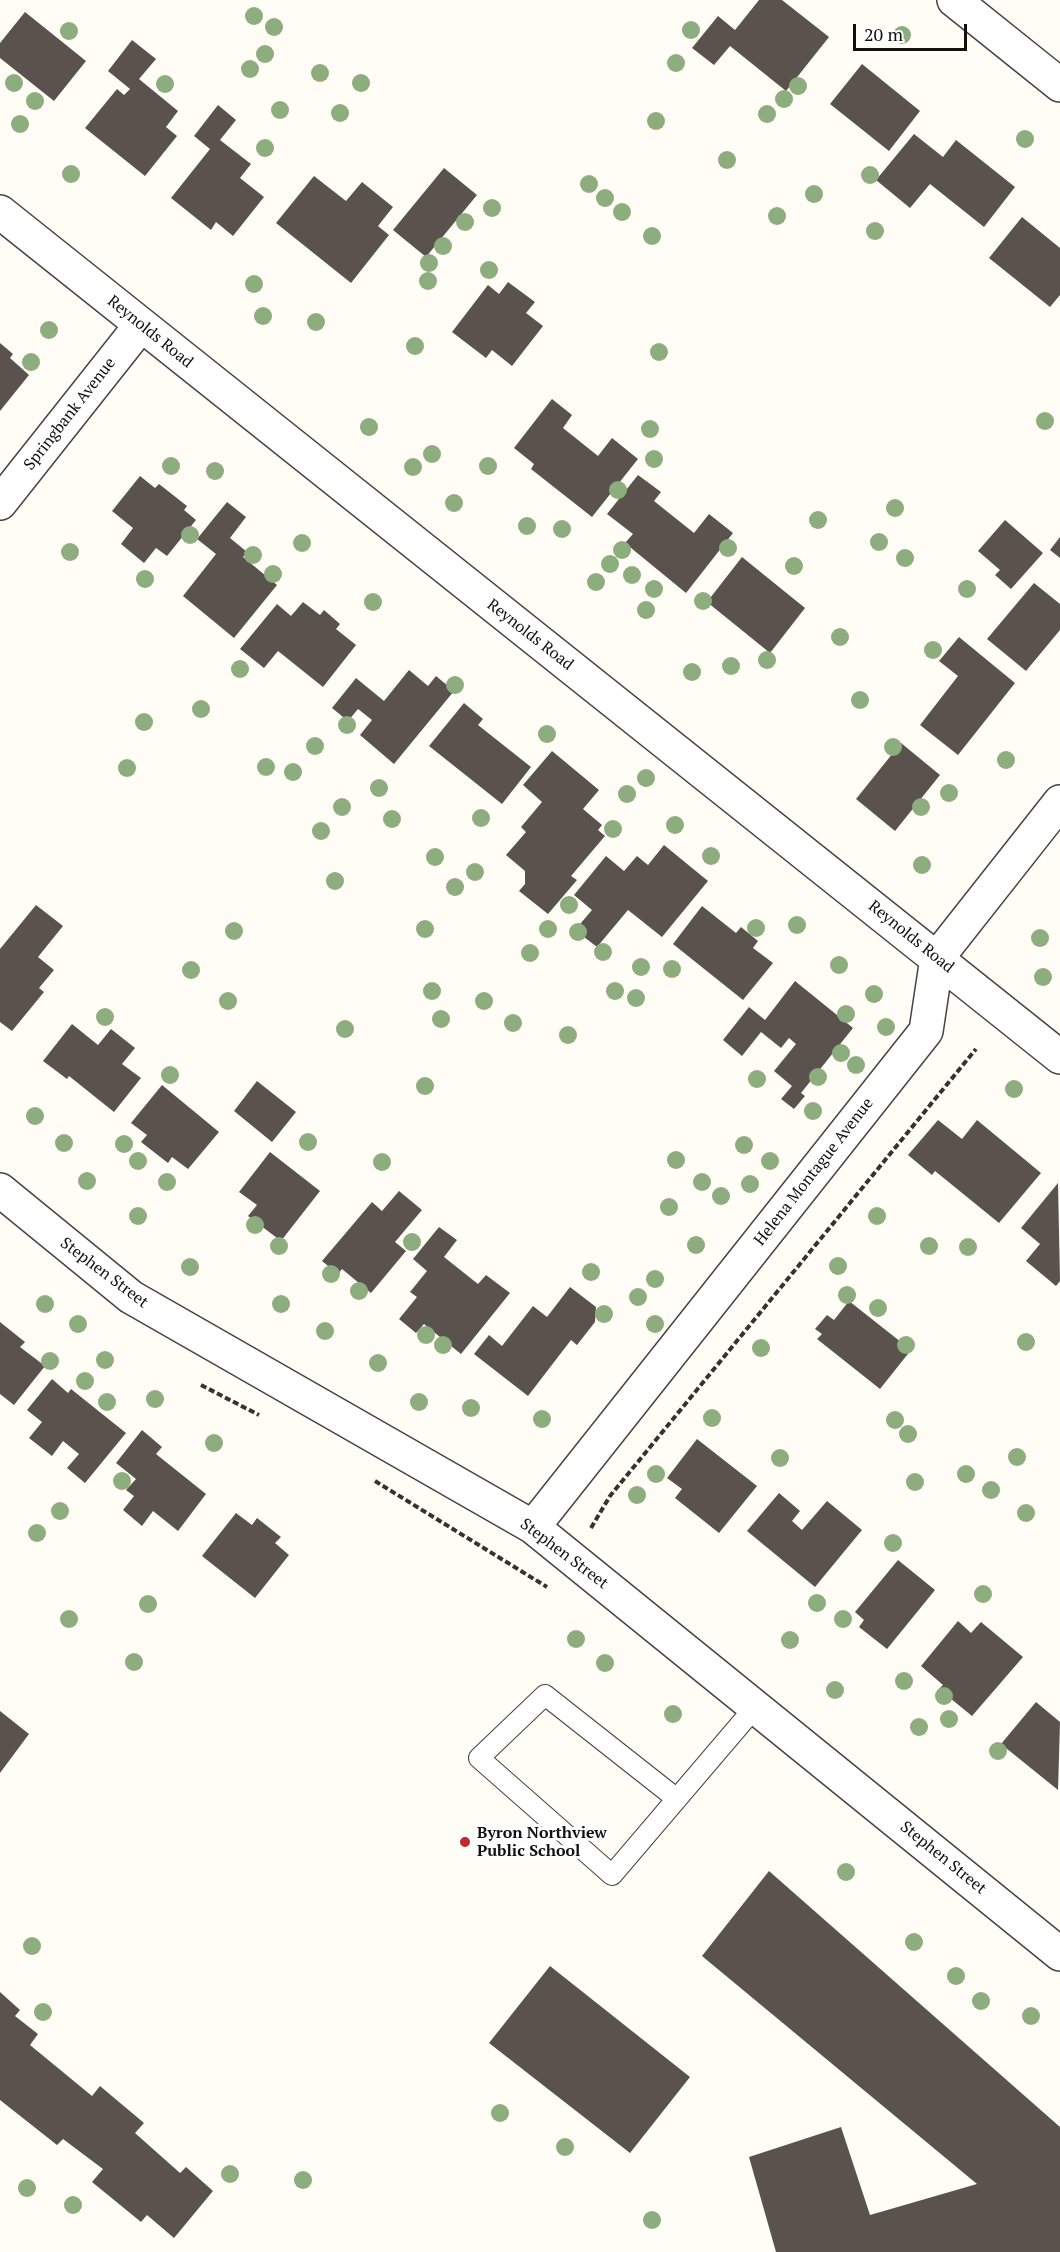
<!DOCTYPE html>
<html>
<head>
<meta charset="utf-8">
<style>
  body { margin:0 }
  #map { position:relative; width:1060px; height:2252px; overflow:hidden; background:#fffdf5; font-family:"PT Serif",serif }
  canvas { display:block }
  .scale { position:absolute; left:853px; top:24px; width:114px; height:27px; box-sizing:border-box; border:3px solid #111; border-top:0; padding-left:8px; font-size:18px; line-height:21px; white-space:nowrap; color:#111; -webkit-text-stroke:4px #fff; paint-order:stroke }
</style>
</head>
<body>
<div id="map">
<canvas width="1060" height="2252"></canvas>
<div class="scale">20 m</div>
</div>
<script>
const ctx = document.querySelector('canvas').getContext('2d');
ctx.lineJoin = 'round';
function fillPath(path, color) {
  ctx.fillStyle = color;
  ctx.fill(path, 'evenodd');
}
function strokePath(path, color, width, dash) {
  ctx.strokeStyle = color;
  ctx.lineWidth = width;
  ctx.lineCap = dash ? 'butt' : 'round';
  ctx.setLineDash(dash || []);
  ctx.stroke(path);
}
function label(font, color, halo, rows, align = 'center') {
  ctx.font = font + ' "PT Serif",serif';
  ctx.lineWidth = 6;
  ctx.setLineDash([]);
  ctx.textBaseline = 'middle';
  ctx.strokeStyle = halo;
  ctx.fillStyle = color;
  for (const [text, x, y, turn = 0] of rows) {
    ctx.save();
    ctx.translate(x, y);
    ctx.rotate((+turn || 0) * Math.PI / 180);
    ctx.textAlign = isNaN(turn) ? turn : align;
    if (halo) ctx.strokeText(text, 0, 0);
    ctx.fillText(text, 0, 0);
    ctx.restore();
  }
}
const building = new Path2D(`
  M759,0H782L829,37L786,91L730,46L714,65L692,48L718,16L735,30Z
  M25,12L86,61L54,101L0,58V43Z
  M132,40L156,59L139,79L178,111L166,127L177,136L145,176L85,128L117,89L124,95L130,89L108,71Z
  M862,64L920,111L889,151L830,104Z
  M218,105L236,120L220,140L251,164L240,178L264,197L233,236L216,222L211,230L171,198L210,149L194,136Z
  M914,134L943,157L956,140L1015,187L984,227L930,184L910,208L876,180Z
  M444,168L477,195L426,257L393,230Z
  M314,176L346,201L362,182L393,207L378,226L389,235L351,283L276,223Z
  M1022,217L1060,248V295L1050,307L989,258Z
  M508,282L535,302L526,313L543,326L512,366L492,350L486,358L452,332L488,285L499,294Z
  M0,343L13,354L10,358L29,375L0,411Z
  M552,399L572,415L563,428L598,456L612,438L638,459L592,517L531,469L534,464L514,448Z
  M638,475L661,492L654,501L694,533L709,514L733,533L686,593L625,543L633,534L607,514Z
  M140,476L155,488L159,484L187,506L184,510L196,520L167,556L156,548L144,563L121,544L133,528L112,511Z
  M227,502L246,517L230,538L247,552L243,557L277,585L234,638L183,596L216,554L197,539Z
  M1005,520L1043,553L1011,589L995,575L1000,570L978,551Z
  M1060,537V558L1050,550Z
  M742,557L805,608L770,653L707,602Z
  M1034,583L1060,604V630L1026,671L987,639Z
  M303,602L320,615L324,610L340,624L336,629L356,645L323,687L278,651L264,668L240,649L277,604L291,616Z
  M959,637L1015,683L958,755L920,725L958,676L939,661Z
  M409,670L428,686L436,676L454,691L394,764L360,735L372,720L358,709L348,721L332,708L356,678L384,701Z
  M464,703L483,719L478,725L531,767L502,804L429,746Z
  M901,743L940,775L895,831L856,799Z
  M552,751L599,790L583,809L602,825L598,830L605,836L571,876L577,880L548,914L519,891L525,884V871L506,855L526,832L521,827L542,802L523,785Z
  M664,845L708,881L662,937L628,910L597,947L575,930L592,910L574,895L606,856L624,871L637,856L648,865Z
  M36,905L63,926L38,957L54,970L39,988L44,992L12,1031L0,1022V949Z
  M702,906L736,933L741,927L758,941L753,948L773,963L743,1000L673,944Z
  M795,981L853,1028L801,1093L805,1096L794,1109L781,1099L792,1086L774,1071L796,1044L789,1038L781,1048L761,1032L742,1056L723,1040L749,1007L765,1020Z
  M72,1024L98,1045L111,1029L135,1048L122,1064L141,1078L114,1112L69,1076L67,1079L43,1061Z
  M257,1081L296,1112L272,1142L234,1111Z
  M162,1085L219,1132L188,1169L172,1157L168,1163L141,1142L147,1135L131,1123Z
  M938,1120L962,1139L977,1120L1041,1173L999,1223L935,1171L932,1175L908,1155Z
  M270,1152L320,1191L281,1241L248,1216L257,1205L239,1192Z
  M1058,1183L1060,1281L1056,1286L1026,1261L1040,1244L1021,1228Z
  M399,1191L422,1210L395,1242L406,1251L371,1293L342,1269L338,1274L322,1261L372,1202L382,1211Z
  M439,1227L457,1240L444,1257L478,1284L486,1275L510,1293L461,1354L424,1324L416,1333L399,1319L417,1297L410,1292L427,1271L413,1259Z
  M570,1287L596,1307L595,1322L577,1345L571,1340L528,1396L474,1354L489,1335L502,1346L533,1306L547,1317Z
  M849,1301L911,1350L880,1389L817,1339L822,1334L815,1329L827,1315L834,1320Z
  M0,1322L25,1342L20,1347L45,1366L14,1405L0,1394Z
  M52,1379L68,1393L71,1389L126,1433L85,1483L67,1468L79,1454L63,1441L52,1456L29,1438L42,1422L27,1410Z
  M142,1430L162,1447L156,1454L206,1494L178,1531L153,1511L142,1526L123,1510L134,1496L126,1490L136,1479L116,1463Z
  M697,1439L757,1486L719,1533L675,1498L682,1489L667,1478Z
  M779,1493L800,1511L792,1521L802,1530L827,1501L862,1530L815,1587L747,1531Z
  M236,1513L252,1525L257,1518L281,1537L275,1543L289,1555L255,1598L202,1556Z
  M898,1560L935,1590L887,1649L859,1627L864,1620L855,1612Z
  M958,1621L971,1633L981,1622L1023,1657L972,1716L939,1689L943,1685L921,1666Z
  M1036,1702L1060,1722L1058,1790L1001,1744Z
  M0,1711L29,1734L0,1773Z
  M769,1871L1060,2127V2252H776L749,2157L841,2127L870,2215L977,2184L702,1956Z
  M550,1966L690,2077L630,2153L489,2043Z
  M0,1992L20,2010L15,2016L38,2034L30,2045L92,2096L100,2086L144,2123L135,2133L180,2173L186,2167L213,2191L174,2238L147,2215L141,2222L92,2182L103,2169L63,2139L57,2145L0,2100Z`);
const path = new Path2D(`
  M201,1385L259,1415
  M375,1481L547,1587
  M591,1528L610,1496L976,1049`);
const service = new Path2D(`
  M677,1799L545,1695L479,1758L612,1875L756,1706`);
const minor = new Path2D(`
  M0,212L1060,1057
  M0,503L141,325
  M0,1190L131,1297L533,1527L1060,1954
  M533,1527L926,1031L937,958L1060,802`);
const tertiary = new Path2D(`
  M954,0L1060,85`);
const trees = [
  [254,16],
  [274,27],
  [691,30],
  [69,31],
  [902,35],
  [265,54],
  [676,63],
  [250,69],
  [320,73],
  [14,83],
  [361,83],
  [165,84],
  [798,86],
  [784,99],
  [35,101],
  [280,110],
  [340,113],
  [767,114],
  [656,121],
  [20,124],
  [1025,139],
  [265,148],
  [727,160],
  [71,174],
  [870,175],
  [589,184],
  [814,194],
  [605,198],
  [492,208],
  [622,212],
  [777,216],
  [465,222],
  [875,231],
  [652,236],
  [443,246],
  [429,263],
  [489,270],
  [428,281],
  [254,284],
  [263,316],
  [316,322],
  [49,330],
  [415,346],
  [659,352],
  [31,362],
  [1045,421],
  [369,427],
  [650,429],
  [432,454],
  [654,459],
  [171,466],
  [488,466],
  [413,467],
  [215,471],
  [618,490],
  [454,503],
  [895,508],
  [818,520],
  [527,526],
  [562,529],
  [190,535],
  [879,542],
  [302,543],
  [728,548],
  [622,550],
  [70,552],
  [253,555],
  [905,558],
  [610,564],
  [794,566],
  [273,574],
  [632,575],
  [145,579],
  [596,582],
  [654,589],
  [967,589],
  [703,601],
  [373,602],
  [646,610],
  [840,637],
  [933,650],
  [767,660],
  [731,666],
  [240,669],
  [692,672],
  [455,685],
  [860,700],
  [201,709],
  [144,722],
  [347,725],
  [547,734],
  [315,746],
  [893,747],
  [1006,760],
  [266,767],
  [127,768],
  [293,772],
  [646,778],
  [379,788],
  [949,793],
  [627,794],
  [342,807],
  [921,807],
  [481,818],
  [392,819],
  [675,825],
  [613,829],
  [321,831],
  [711,856],
  [435,857],
  [922,865],
  [475,872],
  [335,881],
  [455,887],
  [569,905],
  [797,925],
  [756,928],
  [425,929],
  [548,929],
  [234,931],
  [578,932],
  [1040,938],
  [603,952],
  [530,953],
  [839,965],
  [641,967],
  [672,969],
  [191,970],
  [1043,977],
  [432,991],
  [615,991],
  [874,994],
  [636,998],
  [228,1001],
  [484,1001],
  [846,1014],
  [105,1017],
  [441,1019],
  [513,1023],
  [886,1027],
  [345,1029],
  [568,1035],
  [841,1053],
  [856,1065],
  [170,1075],
  [818,1077],
  [757,1079],
  [425,1086],
  [1014,1089],
  [813,1111],
  [35,1116],
  [308,1142],
  [64,1143],
  [124,1144],
  [744,1145],
  [676,1160],
  [138,1161],
  [770,1161],
  [382,1162],
  [87,1181],
  [167,1182],
  [702,1182],
  [750,1184],
  [721,1196],
  [669,1207],
  [138,1216],
  [877,1216],
  [255,1225],
  [412,1242],
  [696,1245],
  [279,1246],
  [929,1246],
  [968,1247],
  [838,1266],
  [190,1267],
  [591,1272],
  [331,1274],
  [655,1279],
  [359,1291],
  [847,1295],
  [638,1297],
  [45,1304],
  [281,1304],
  [878,1308],
  [604,1314],
  [78,1324],
  [655,1324],
  [325,1331],
  [426,1335],
  [1026,1342],
  [443,1345],
  [906,1345],
  [761,1348],
  [105,1360],
  [50,1361],
  [378,1363],
  [85,1381],
  [155,1399],
  [107,1402],
  [419,1402],
  [471,1408],
  [712,1418],
  [542,1419],
  [895,1420],
  [908,1434],
  [214,1443],
  [1017,1457],
  [780,1458],
  [656,1474],
  [966,1474],
  [122,1481],
  [915,1482],
  [991,1490],
  [637,1495],
  [60,1511],
  [1026,1513],
  [37,1533],
  [893,1543],
  [983,1594],
  [817,1603],
  [148,1604],
  [69,1619],
  [843,1619],
  [576,1639],
  [790,1640],
  [134,1662],
  [605,1663],
  [904,1681],
  [835,1690],
  [944,1696],
  [673,1714],
  [949,1719],
  [919,1727],
  [998,1751],
  [846,1872],
  [914,1942],
  [32,1946],
  [956,1976],
  [981,2001],
  [43,2012],
  [1031,2016],
  [500,2113],
  [565,2147],
  [230,2174],
  [303,2180],
  [27,2188],
  [73,2205],
  [652,2220]
];
const markers = [
  [465,1842,6,"#c4262e"]
];
const streetNames = [
  ["Reynolds Road",150,332,39],
  ["Springbank Avenue",70,414,-52],
  ["Reynolds Road",530,635,38],
  ["Reynolds Road",911,937,39],
  ["Helena Montague Avenue",814,1172,-52],
  ["Stephen Street",104,1273,37],
  ["Stephen Street",564,1554,37],
  ["Stephen Street",943,1858,39]
];
const poiNames = [
  ["Byron Northview",477,1833],
  ["Public School",477,1851]
];
fillPath(building, '#5a524d');
strokePath(service, '#444', 22);
strokePath(minor, '#444', 36);
strokePath(tertiary, '#444', 36);
strokePath(path, '#333', 4, [6, 3]);
strokePath(service, '#fff', 20);
strokePath(minor, '#fff', 33);
strokePath(tertiary, '#fff', 33);
ctx.fillStyle = '#8dad7f';
for (const [x, y] of trees) {
  ctx.beginPath();
  ctx.arc(x, y, 9, 0, 2 * Math.PI);
  ctx.fill();
}
for (const [x, y, r, color] of markers) {
  const dot = new Path2D();
  dot.arc(x, y, r, 0, 2 * Math.PI);
  ctx.fillStyle = color;
  ctx.fill(dot);
  strokePath(dot, '#fff', 2);
}
label('16px', '#111', '#fff', streetNames);
label('bold 16px', '#111', '#fff', poiNames, 'left');
</script>
</body>
</html>
